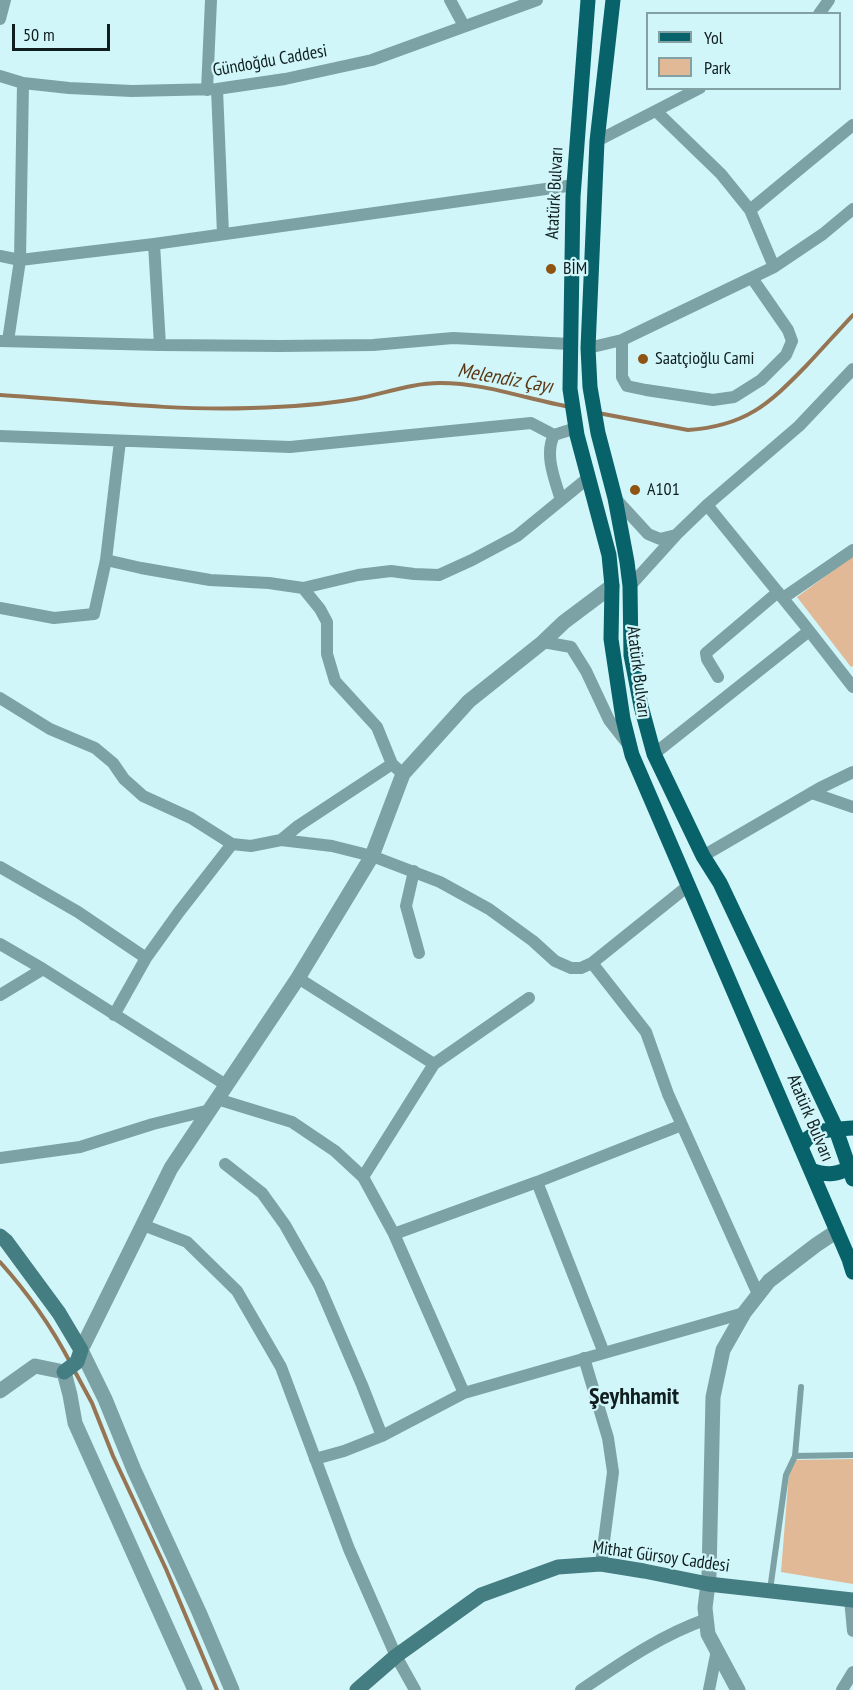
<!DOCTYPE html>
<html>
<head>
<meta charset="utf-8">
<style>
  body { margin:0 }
  #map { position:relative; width:853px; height:1690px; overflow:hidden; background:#d0f6f9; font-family:"PT Sans Narrow",sans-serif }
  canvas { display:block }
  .legend { position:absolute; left:646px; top:12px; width:195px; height:78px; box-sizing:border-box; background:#d0f6f9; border:2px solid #83a0a2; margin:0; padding:8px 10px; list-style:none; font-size:18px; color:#101e1f }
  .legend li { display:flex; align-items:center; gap:12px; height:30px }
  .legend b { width:30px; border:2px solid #83a0a2 }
  .scale { position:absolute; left:12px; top:24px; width:98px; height:27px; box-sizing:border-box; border:3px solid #101e1f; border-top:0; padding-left:8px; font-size:18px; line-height:21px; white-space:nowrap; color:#101e1f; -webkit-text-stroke:4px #d0f6f9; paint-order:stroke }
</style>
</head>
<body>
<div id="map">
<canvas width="853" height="1690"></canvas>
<ul class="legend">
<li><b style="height:8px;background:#076269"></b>Yol</li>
<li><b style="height:16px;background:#e1b996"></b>Park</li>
</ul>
<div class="scale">50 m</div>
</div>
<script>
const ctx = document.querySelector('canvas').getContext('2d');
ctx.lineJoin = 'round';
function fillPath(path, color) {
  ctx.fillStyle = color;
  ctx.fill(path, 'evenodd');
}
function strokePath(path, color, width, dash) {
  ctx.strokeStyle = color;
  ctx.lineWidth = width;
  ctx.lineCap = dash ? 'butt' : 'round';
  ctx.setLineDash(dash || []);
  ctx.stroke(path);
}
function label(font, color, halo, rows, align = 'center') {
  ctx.font = font + ' "PT Sans Narrow",sans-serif';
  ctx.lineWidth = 4.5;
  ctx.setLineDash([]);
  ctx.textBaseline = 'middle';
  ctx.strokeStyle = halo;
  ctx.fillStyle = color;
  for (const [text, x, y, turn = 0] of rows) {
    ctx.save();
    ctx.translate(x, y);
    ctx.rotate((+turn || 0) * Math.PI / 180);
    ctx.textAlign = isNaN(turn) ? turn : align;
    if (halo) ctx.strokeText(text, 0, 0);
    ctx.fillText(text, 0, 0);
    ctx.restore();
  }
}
const green = new Path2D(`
  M853,556V666L851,667L797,597Z
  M853,1459V1584L781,1572L790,1460Z`);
const stream = new Path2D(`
  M0,395C84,400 167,411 251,408C286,407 320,405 355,399C383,394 411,383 440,383C485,383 526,399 570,407
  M598,413L688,430C745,426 768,405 806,366C822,349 837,332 853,315
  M0,1262C27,1292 51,1326 70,1362
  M73,1368L92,1403L113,1456L166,1569L217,1690`);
const service = new Path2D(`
  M795,1456L853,1455
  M770,1590L786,1475L795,1456L801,1387`);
const minor = new Path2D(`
  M450,0L464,26
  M819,14L829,0
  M0,19L5,0
  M0,76L23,83L69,88L132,91L217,89L285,79L372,60L537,0
  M217,89L223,234
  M207,90L211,0
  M656,111L721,174L750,210L774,267
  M597,141L700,88
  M750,210L853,125
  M154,244L160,345
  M0,256L20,260L154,244L574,185
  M622,340V377L627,386L646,390L713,400L734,397L761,380L786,355L792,341L788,330L752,278
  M0,341L160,345L280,346L373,345L453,338L570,344
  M8,341L20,260L23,83
  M588,348L622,340L774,267L823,234L853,209
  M0,436L290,447L531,423L554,435
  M615,498L648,534L660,539L676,535
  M561,500C555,480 544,455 554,435L576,428
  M707,505L803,623L853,687
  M106,560L120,441
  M630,586L677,534L707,505L799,426L853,369
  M303,588L320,609L327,622V654L335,681L377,727L392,764
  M783,598L853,550
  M0,608L54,618L94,614L106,560L141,568L210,580L269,583L303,588L358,575L391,571L414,574L439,575L472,560L517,536L588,478
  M543,642L571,647L586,671L609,720L627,743
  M718,677L707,659L706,653L778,592
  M0,698L50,729L95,748L113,763L124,779L143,796L191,818L232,844L251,846L281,840L298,826L392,764L403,774
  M654,754L809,631
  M812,793L853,807
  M281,840L332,846L372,856L440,882L489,909L533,941L555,961L571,968H581L592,963L688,886
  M703,856L820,788L853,772
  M0,867L78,912L146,958
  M414,871L406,906L419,953
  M0,944L43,969L226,1085
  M592,963L646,1032L668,1094L758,1294
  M298,978L434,1064
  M0,995L43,969
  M114,1015L146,958L179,912L232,844
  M217,1099L292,1122L335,1151L363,1177L394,1234L464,1393
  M0,1158L80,1147L153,1124L210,1110
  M225,1164L262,1193L285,1225L319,1285L362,1385L382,1436
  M363,1177L434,1064L529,998
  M537,1182L604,1353
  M143,1225L187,1242L237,1291L281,1367L349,1549L396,1656L415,1690
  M394,1234L537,1182L682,1125
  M584,1358L608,1438L613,1472L601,1564
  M315,1459L344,1451L382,1436L464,1393L744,1313
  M850,1599L853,1631
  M581,1690C621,1663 661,1635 707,1619
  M709,1690L717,1650
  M842,1690L853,1672`);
const tertiary = new Path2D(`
  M0,1391L35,1366L64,1372L70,1395L75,1423L195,1690
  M232,1690L199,1612L134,1470L105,1399L81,1350L171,1168L298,978L372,856L403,774L469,701L543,642L564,622L612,586
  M738,1690L708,1634L705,1608L709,1575L713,1397L723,1350L744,1313L769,1281L816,1245L837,1231`);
const secondary = new Path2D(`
  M0,1236L6,1241L59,1313L81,1350L77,1362L64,1372
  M357,1690L396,1656L481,1595L558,1567L601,1564L644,1571L708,1584L853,1600`);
const primary = new Path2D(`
  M588,0L573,197L570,389L577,435L609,555L612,586L611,639L623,719L632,755L849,1259L853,1272
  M613,0L597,141L588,348L590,387L598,433L615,498L627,562L630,586L631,655L641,706L654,754L703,856L720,883L834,1124L853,1179
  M801,1148C810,1127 834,1130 853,1128
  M811,1170C827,1176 839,1175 853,1165`);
const markers = [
  [551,269,6,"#8f5412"],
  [643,359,6,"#8f5412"],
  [635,490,6,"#8f5412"]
];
const streetNames = [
  ["Gündoğdu Caddesi",270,61,-10],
  ["Atatürk Bulvarı",555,193,-87],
  ["Atatürk Bulvarı",638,672,83],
  ["Atatürk Bulvarı",810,1118,67],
  ["Mithat Gürsoy Caddesi",661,1557,8]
];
const poiNames = [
  ["BİM",563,269],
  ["Saatçioğlu Cami",655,359],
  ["A101",647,490]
];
const waterNames = [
  ["Melendiz Çayı",505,379,10]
];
const districtNames = [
  ["Şeyhhamit",634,1397]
];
fillPath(green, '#e1b996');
strokePath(stream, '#957554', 4);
strokePath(service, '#7da2a5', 6);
strokePath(minor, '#7da2a5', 12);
strokePath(tertiary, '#7da2a5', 15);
strokePath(secondary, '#447d82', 15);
strokePath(primary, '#076269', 15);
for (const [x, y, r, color] of markers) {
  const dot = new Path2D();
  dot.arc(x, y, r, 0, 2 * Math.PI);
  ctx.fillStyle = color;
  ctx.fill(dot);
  strokePath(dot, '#d0f6f9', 2);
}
label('18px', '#101e1f', '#d0f6f9', streetNames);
label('18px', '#101e1f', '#d0f6f9', poiNames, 'left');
label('italic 20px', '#5b3713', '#d0f6f9', waterNames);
label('bold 24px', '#101e1f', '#d0f6f9', districtNames);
</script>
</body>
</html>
